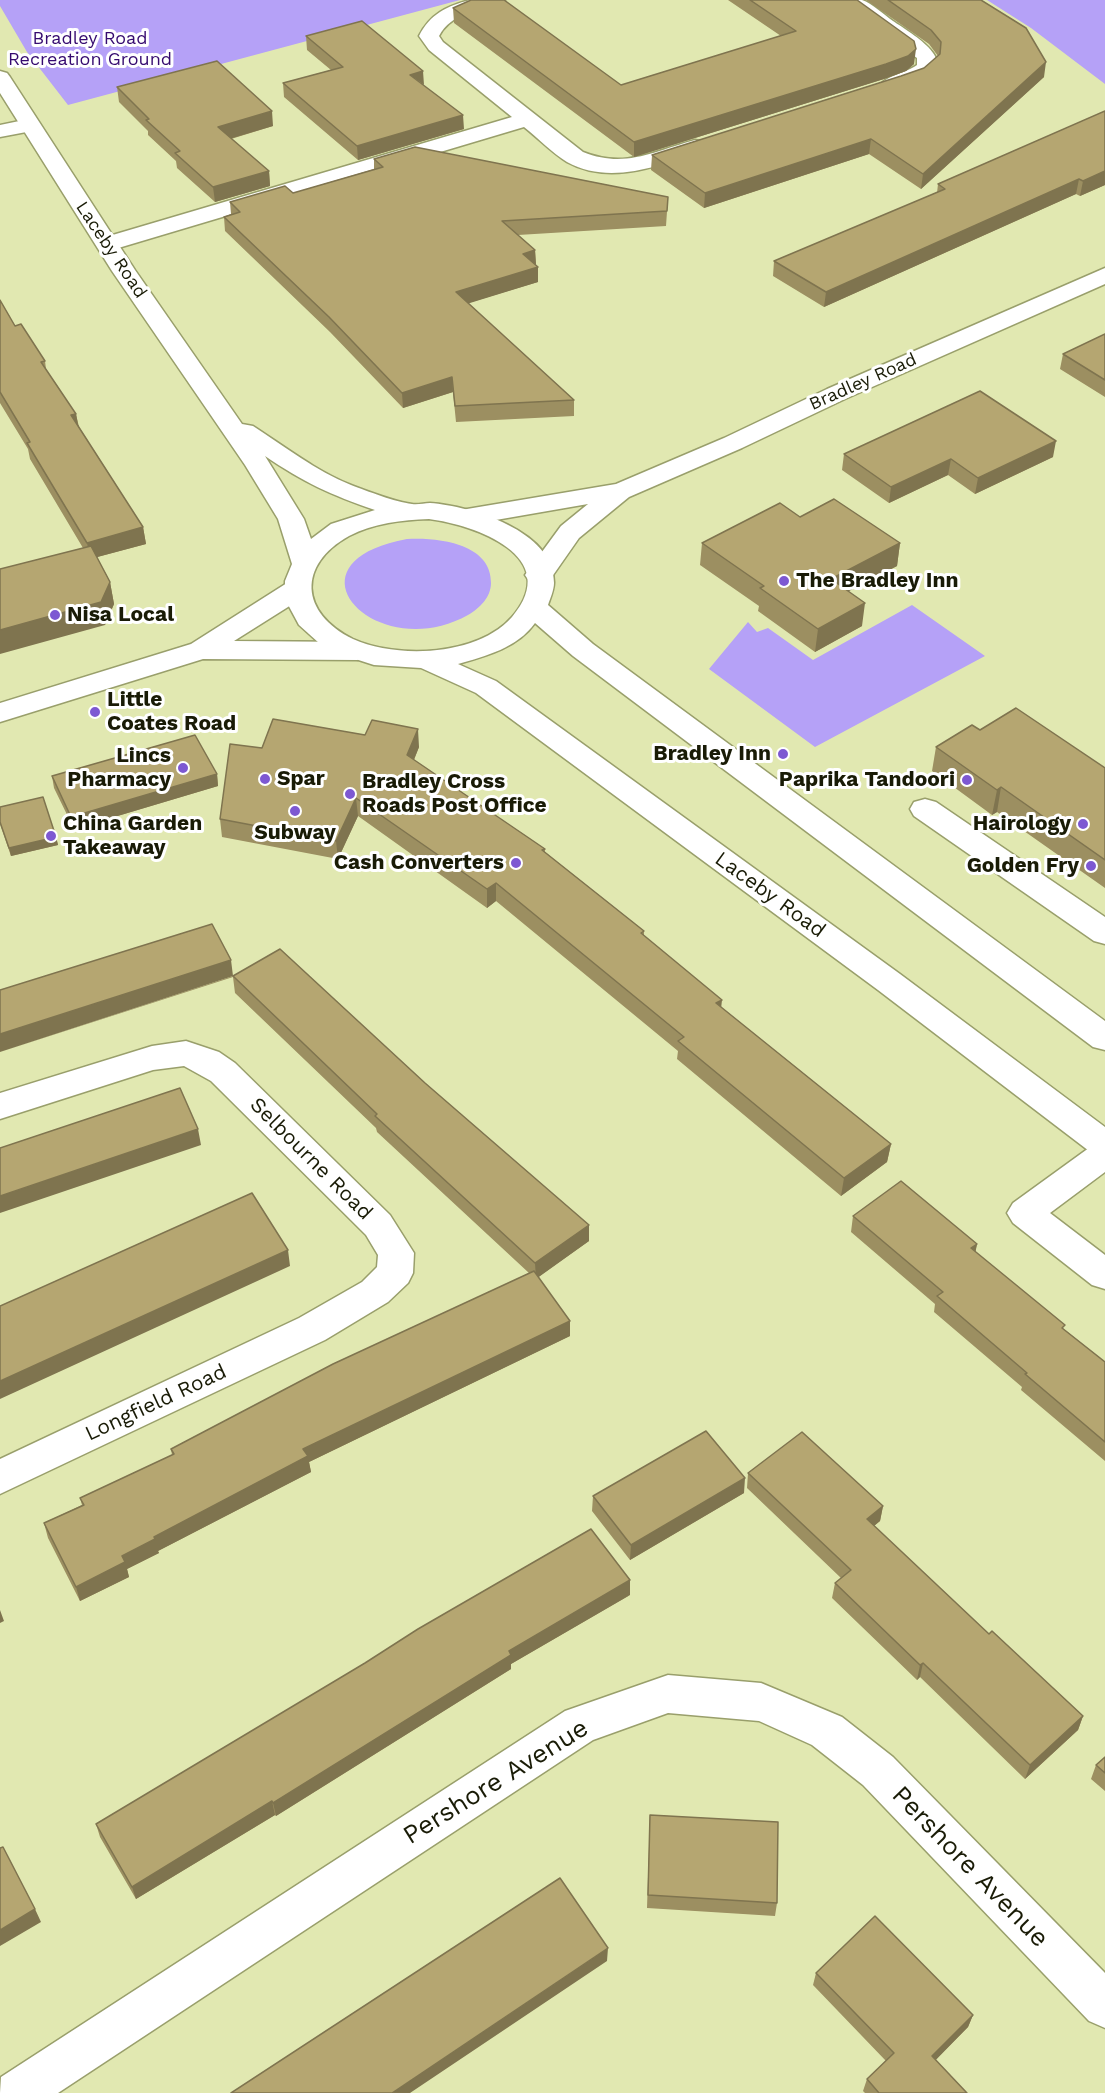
<!DOCTYPE html>
<html>
<head>
<meta charset="utf-8">
<style>
  body { margin:0 }
  canvas { display:block; background:#e1e8b1 }
</style>
</head>
<body>
<canvas width="1105" height="2093"></canvas>
<script>
const ctx = document.querySelector('canvas').getContext('2d');
ctx.lineJoin = 'round';
function fillPath(path, color) {
  ctx.fillStyle = color;
  ctx.fill(path, 'evenodd');
}
function strokePath(path, color, width, dash) {
  ctx.strokeStyle = color;
  ctx.lineWidth = width;
  ctx.lineCap = dash ? 'butt' : 'round';
  ctx.setLineDash(dash || []);
  ctx.stroke(path);
}
function label(font, color, halo, rows, align = 'center') {
  ctx.font = font + ' "Work Sans",sans-serif';
  ctx.lineWidth = 6;
  ctx.setLineDash([]);
  ctx.textBaseline = 'middle';
  ctx.strokeStyle = halo;
  ctx.fillStyle = color;
  for (const [text, x, y, turn = 0] of rows) {
    ctx.save();
    ctx.translate(x, y);
    ctx.rotate((+turn || 0) * Math.PI / 180);
    ctx.textAlign = isNaN(turn) ? turn : align;
    if (halo) ctx.strokeText(text, 0, 0);
    ctx.fillText(text, 0, 0);
    ctx.restore();
  }
}
const green = new Path2D(`
  M0,0H460L68,105L27,52L0,6Z
  M987,0H1105V84L1031,28Z
  M407,539C436,537 492,543 491,583C491,597 480,608 468,615C377,666 277,563 407,539Z
  M912,605L985,656L815,747L709,669L748,622L757,632L768,628L813,660Z`);
const minor = new Path2D(`
  M470,0H505L502,4C479,10 451,13 439,36L443,42L583,152C625,169 654,151 695,140L703,142L706,147L703,152C660,165 610,186 567,162C552,153 538,138 524,127L115,249L107,251L99,249L96,244L99,239L512,117L429,50L419,36C430,14 447,6 470,0Z
  M839,0C846,0 856,0 862,0C872,3 884,15 893,21C912,34 966,64 918,83C907,87 894,92 883,89L880,85C886,76 906,73 917,65V58Z
  M29,119L37,120L40,125L37,130L0,137V125Z
  M925,799L936,802L1105,917V944L1094,941L914,816L910,809L914,802Z
  M186,1041L219,1052L235,1063L390,1215L414,1253L413,1273L408,1283L388,1302L325,1340L0,1494V1459L299,1318L362,1282L377,1267L378,1255L366,1235L211,1081L184,1066L153,1070L0,1119V1093L152,1046Z
  M1105,1141V1172L1050,1213L1105,1255V1289L1092,1285L1013,1223L1007,1213L1013,1203L1093,1145Z
  M668,1675L761,1683L842,1717L893,1757L1105,1973V2028L1089,2021L863,1785L812,1745L759,1721L668,1713L593,1740L58,2093H0L1,2077L565,1711Z`);
const tertiary = new Path2D(`
  M1105,268V284L845,399L742,448L629,497L579,538L549,581L539,583L529,581L525,575L561,526L588,504L467,525L458,523L454,517L458,511L467,509L616,484L724,438L827,389Z`);
const secondary = new Path2D(`
  M297,581L307,583L311,589L307,595L234,641L357,642L367,645L371,651L367,657L357,660L203,659L0,722V703L191,644L287,583Z`);
const trunk = new Path2D(`
  M0,71L7,73L10,77L135,270L242,424L253,426C284,446 316,471 351,485C367,491 395,502 412,504C418,505 424,503 430,503C471,506 555,531 554,583C554,590 550,599 548,605L593,644L1105,1021V1050L1093,1047L573,656L535,623C517,648 486,656 458,664L496,681L900,974L1105,1127V1158L1093,1154L878,990L476,693L421,668L374,665L343,655L319,643L299,625L285,599V581L292,564L278,519L245,465L112,271L0,93ZM265,456C303,482 331,495 375,510L331,524L311,539L304,519ZM429,519C475,525 564,556 512,617C478,656 397,659 353,639C300,613 297,565 349,536C374,523 402,520 429,519Z`);
const wall = new Path2D(`
  M728,0H857L914,64L906,71L884,79L634,157L454,23L453,8L621,85L781,36Z
  M866,0H981L1044,77L921,189L869,154L704,208L651,170L652,155L901,76L924,68L938,56L929,44Z
  M306,36L464,129L358,160L284,97L283,83L331,70L307,50Z
  M117,87L273,126L231,139L269,171L270,186L215,202L177,168L176,161L148,135V131L119,102Z
  M1105,111V185L1080,196L1076,194L824,307L773,276L774,261L937,193L938,184Z
  M374,159L668,197L666,226L518,235L535,250L536,265L538,282L468,303L574,400V416L456,422L453,392L403,408L330,332L225,231L224,217L231,214L230,202L293,193L374,169Z
  M0,300L15,326L45,361L46,369L76,414L79,427L143,527L146,544L97,557L110,582L114,604L105,625L83,548L30,459L28,449L0,403Z
  M1105,334V397L1060,369L1063,354Z
  M844,454L1053,457L975,494L948,475L889,503L842,470Z
  M800,517L900,543L897,566L848,591L862,626L815,652L758,611L759,606L700,565L702,543Z
  M980,730L1105,768V888L997,812L992,815L932,771L936,747Z
  M419,747L414,760L545,849V852L644,931V936L721,1007L891,1144L887,1162L841,1196L677,1059L678,1051L496,901L487,908L358,816L338,859L222,837L220,819L262,748Z
  M217,774L218,786L74,829L54,788L52,776Z
  M0,807L56,837L58,845L11,856L0,824Z
  M233,976L589,1241L538,1277L570,1321V1336L309,1462L311,1472L158,1551L159,1553L127,1569L129,1577L80,1601L48,1538L44,1523L82,1505L80,1498L172,1455L171,1449L529,1273L377,1132L376,1128L235,993L233,977L0,1052Z
  M853,1216L977,1244L975,1252L1064,1329L1105,1362V1461L1021,1390L1022,1387L934,1312L935,1304L851,1232Z
  M748,1473L883,1506L880,1521L874,1526L989,1634L1083,1716L1078,1730L1025,1779L920,1677L917,1680L832,1598L835,1583L841,1578L747,1488Z
  M744,1493L630,1560L592,1511L593,1496Z
  M630,1595L511,1664V1669L276,1816L275,1815L136,1899L100,1837L96,1824Z
  M1105,1757V1791L1091,1779L1096,1765Z
  M650,1815L777,1903L775,1916L647,1908Z
  M816,1973L973,2015L968,2027L935,2060L967,2093H865L863,2091L867,2079L886,2061L813,1985Z`);
const shadedWall = new Path2D(`
  M916,49L914,64L906,71L884,79L634,157V142Z
  M1046,62L1044,77L921,189L923,174Z
  M423,71L424,85L410,75Z
  M272,111L273,126L219,142L218,127Z
  M463,115L464,129L358,160L357,146Z
  M871,139L869,154L704,208L705,193Z
  M269,171L270,186L215,202L213,187Z
  M1105,171V185L1080,196L1083,181Z
  M1079,179L1076,194L824,307L826,292Z
  M535,250L536,265L523,254Z
  M538,267V282L457,307L456,292Z
  M452,377L453,392L403,408L402,393Z
  M76,414L79,430L71,415Z
  M1056,441L1053,457L975,494L978,478Z
  M951,459L948,475L889,503L891,487Z
  M143,527L146,544L90,559L87,543Z
  M900,543L897,566L828,602L831,579Z
  M110,582L114,604L105,625L0,654V630Z
  M865,603L862,626L815,652L818,629Z
  M418,729L419,747L408,774L407,755Z
  M217,774L218,786L74,829L71,817Z
  M1001,787L997,812L992,815L997,790Z
  M356,798L358,816L338,859L336,841Z
  M56,837L58,845L11,856L9,848Z
  M496,883V901L487,908V889Z
  M231,960L233,976L0,1052V1034Z
  M722,1000L720,1018L716,1003Z
  M198,1129L201,1145L0,1213V1196Z
  M891,1144L887,1162L841,1196L844,1178Z
  M589,1225V1241L536,1279L535,1263Z
  M977,1244L974,1260L971,1248Z
  M288,1250L290,1266L0,1399V1381Z
  M570,1321V1336L309,1462L311,1472L158,1551L159,1553L127,1569L129,1577L80,1601L76,1587L122,1556L303,1449Z
  M745,1478L744,1493L630,1560L631,1545Z
  M883,1506L880,1521L864,1534L867,1519Z
  M630,1580V1595L511,1664V1669L276,1816L273,1803L509,1651Z
  M0,1610L4,1621L0,1623Z
  M923,1663L920,1677L917,1680L920,1665Z
  M1083,1716L1078,1730L1025,1779L1030,1765Z
  M272,1801L275,1815L136,1899L132,1887Z
  M35,1909L41,1922L0,1946V1930Z
  M608,1948L607,1961L410,2093H392Z
  M973,2015L968,2027L928,2068L932,2056Z`);
const building = new Path2D(`
  M471,0H504L621,85L796,31L750,0H857L914,41L916,49L908,56L886,64L634,142L453,8Z
  M888,0H981L1026,28L1046,62L923,174L871,139L705,193L652,155L901,76L924,68L940,54L941,42L931,30Z
  M362,21L423,71L410,75L463,115L357,146L283,83L343,67L306,36Z
  M217,61L272,111L218,127L269,171L213,187L175,153L180,151L146,120L149,119L117,87Z
  M1105,111V171L1083,181L1079,179L826,292L774,261L945,189L938,184Z
  M415,147L668,197L667,211L502,221L535,250L523,254L538,267L456,292L574,400L455,406L452,377L402,393L329,317L224,217L240,212L230,202L285,186L293,193L383,167L374,159Z
  M0,300L15,326L21,324L45,361L41,362L76,414L71,415L143,527L87,543L27,443L30,442L0,392Z
  M1105,334V380L1063,354Z
  M980,391L1056,441L978,478L951,459L891,487L844,454Z
  M834,499L900,543L831,579L865,603L818,629L760,588L764,586L702,543L780,503L800,517Z
  M91,546L110,582L101,602L0,630V569Z
  M1016,708L1105,768V860L1001,787L997,790L936,747L972,725L980,730Z
  M273,719L365,735L372,720L418,729L407,755L545,849L542,850L644,931L641,933L722,1000L716,1003L891,1144L844,1178L678,1041L684,1037L496,883L487,889L356,798L336,841L220,819L230,744L262,748Z
  M195,735L217,774L71,817L52,776Z
  M43,797L56,837L9,848L0,822V807Z
  M212,924L231,960L0,1034V990Z
  M280,949L425,1083L589,1225L535,1263L375,1116L377,1114L233,976Z
  M180,1088L198,1129L0,1196V1148Z
  M901,1181L977,1244L971,1248L1065,1325L1062,1328L1105,1362V1442L1025,1374L1027,1373L937,1296L943,1292L853,1216Z
  M252,1193L288,1250L0,1381V1306Z
  M534,1271L570,1321L303,1449L308,1456L154,1537L155,1539L122,1556L125,1562L76,1587L44,1523L84,1505L80,1498L174,1454L171,1449L333,1364Z
  M706,1431L745,1478L631,1545L593,1496Z
  M802,1432L883,1506L867,1519L989,1634L992,1631L1083,1716L1030,1765L923,1663L920,1665L835,1583L851,1570L748,1473Z
  M591,1529L630,1580L509,1651L511,1655L273,1803L272,1801L132,1887L96,1824L365,1663L418,1629Z
  M1105,1757V1773L1096,1765Z
  M650,1815L778,1822L777,1903L648,1895Z
  M3,1847L35,1909L0,1930V1848Z
  M560,1878L608,1948L392,2093H231Z
  M875,1916L973,2015L932,2056L967,2093H879L867,2079L894,2053L816,1973Z`);
const markers = [
  [784,581,6,"#7d58d2"],
  [55,615,6,"#7d58d2"],
  [95,712,6,"#7d58d2"],
  [783,754,6,"#7d58d2"],
  [183,768,6,"#7d58d2"],
  [265,779,6,"#7d58d2"],
  [967,780,6,"#7d58d2"],
  [350,794,6,"#7d58d2"],
  [295,811,6,"#7d58d2"],
  [1083,824,6,"#7d58d2"],
  [51,836,6,"#7d58d2"],
  [516,863,6,"#7d58d2"],
  [1091,866,6,"#7d58d2"]
];
const farParknames = [
  ["Bradley Road",90,39],
  ["Recreation Ground",90,60]
];
const farStreetnames = [
  ["Laceby Road",111,250,56],
  ["Bradley Road",863,382,-24]
];
const poiNames = [
  ["The Bradley Inn",796,581],
  ["Nisa Local",67,615],
  ["Little",107,700],
  ["Coates Road",107,724],
  ["Bradley Inn",771,754,"right"],
  ["Lincs",171,756,"right"],
  ["Pharmacy",171,780,"right"],
  ["Spar",277,779],
  ["Paprika Tandoori",955,780,"right"],
  ["Bradley Cross",362,782],
  ["Roads Post Office",362,806],
  ["China Garden",63,824],
  ["Takeaway",63,848],
  ["Hairology",1071,824,"right"],
  ["Subway",295,833,"center"],
  ["Cash Converters",504,863,"right"],
  ["Golden Fry",1079,866,"right"]
];
const streetNames = [
  ["Laceby Road",770,895,36],
  ["Selbourne Road",311,1159,45],
  ["Longfield Road",156,1403,-25]
];
const nearStreetnames = [
  ["Pershore Avenue",496,1782,-32],
  ["Pershore Avenue",970,1867,46]
];
fillPath(green, '#b5a1f7');
strokePath(minor, '#999f6b', 3);
strokePath(tertiary, '#999f6b', 3);
strokePath(secondary, '#999f6b', 3);
strokePath(trunk, '#999f6b', 3);
fillPath(minor, '#fff');
fillPath(tertiary, '#fff');
fillPath(secondary, '#fff');
fillPath(trunk, '#fff');
fillPath(wall, '#9c8f61');
fillPath(shadedWall, '#7f744f');
fillPath(building, '#b5a671');
strokePath(building, '#7f744f', 1.5);
for (const [x, y, r, color] of markers) {
  const dot = new Path2D();
  dot.arc(x, y, r, 0, 2 * Math.PI);
  ctx.fillStyle = color;
  ctx.fill(dot);
  strokePath(dot, '#fff', 2);
}
label('18px', '#350a6f', '#fff', farParknames);
label('18px', '#191b06', '#fff', farStreetnames);
label('bold 21px', '#191b06', '#fff', poiNames, 'left');
label('21px', '#191b06', '#fff', streetNames);
label('26px', '#191b06', '#fff', nearStreetnames);
</script>
</body>
</html>
